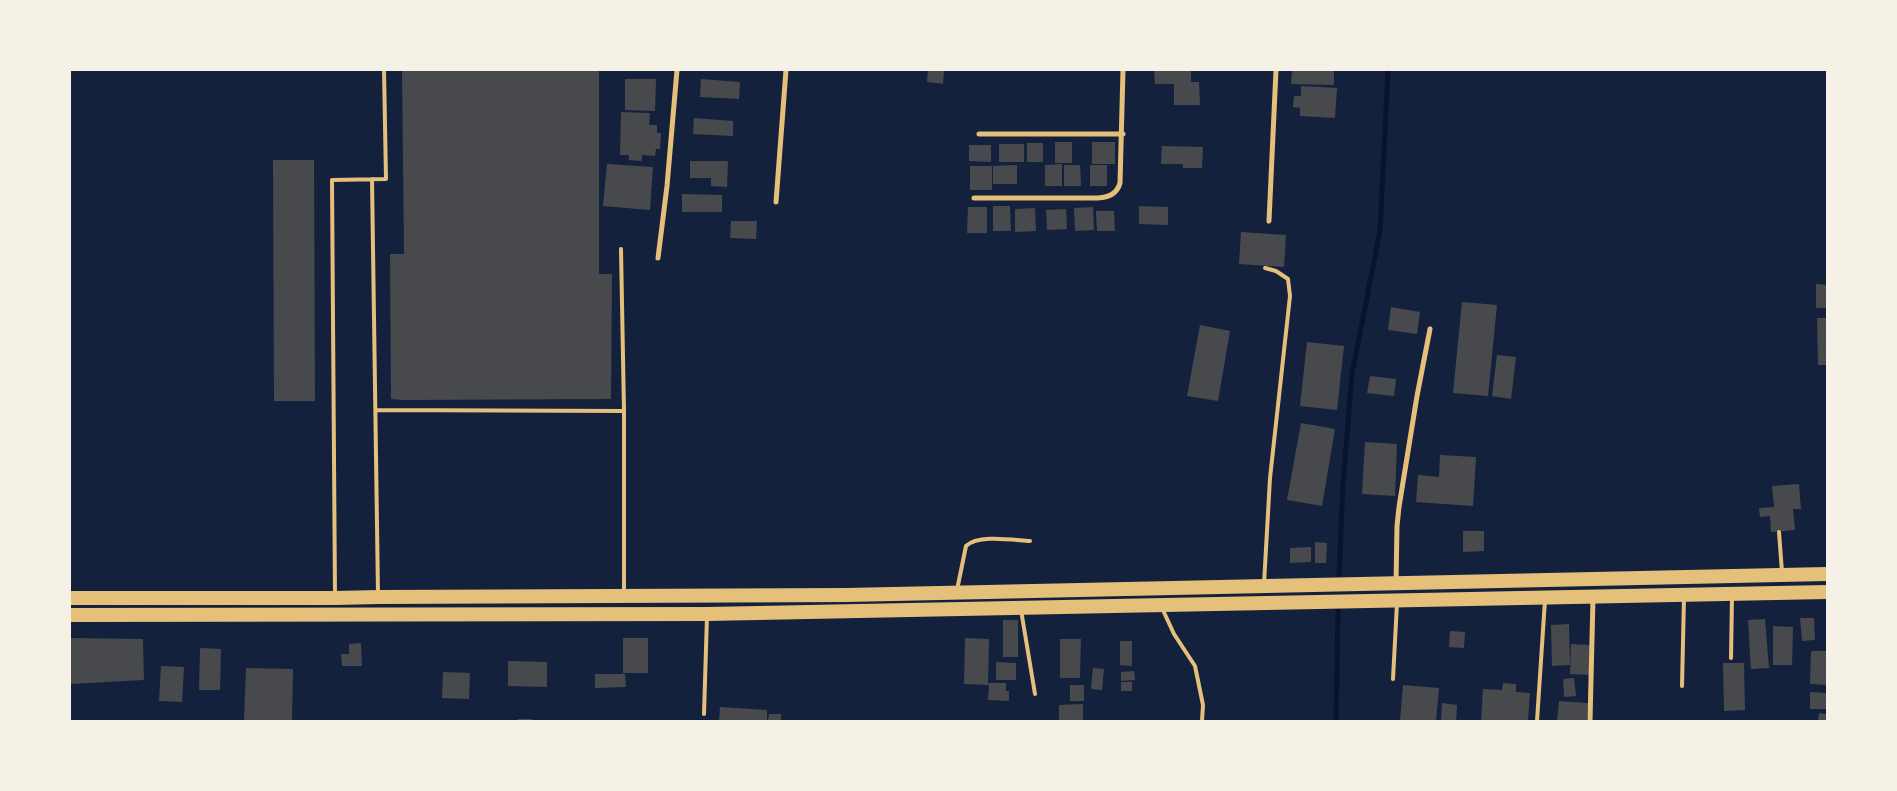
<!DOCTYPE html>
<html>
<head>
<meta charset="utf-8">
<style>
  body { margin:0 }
  #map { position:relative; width:1897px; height:791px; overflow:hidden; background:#14213d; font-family:Overpass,sans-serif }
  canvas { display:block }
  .frame { position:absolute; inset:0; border:71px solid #f6f1e7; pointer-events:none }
</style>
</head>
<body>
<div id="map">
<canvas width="1897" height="791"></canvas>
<div class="frame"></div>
</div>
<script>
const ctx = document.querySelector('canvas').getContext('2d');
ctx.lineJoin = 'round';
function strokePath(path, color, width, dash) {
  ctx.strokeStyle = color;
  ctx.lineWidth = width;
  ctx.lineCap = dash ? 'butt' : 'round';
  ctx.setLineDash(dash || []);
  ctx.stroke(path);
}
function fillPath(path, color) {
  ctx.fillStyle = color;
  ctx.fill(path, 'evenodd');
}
const stream = new Path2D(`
  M1339,575L1343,484L1352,374L1380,231L1388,70
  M1336,721L1338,611`);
const building = new Path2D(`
  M402,70H599V274H612L611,399L404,400L391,399L390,254H404Z
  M928,70H944L943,84L927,82Z
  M1154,70H1191V82H1199L1200,105H1174V84H1155Z
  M1292,70H1334V85L1291,84Z
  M625,79H656L655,111L625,110Z
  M701,79L740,82L739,99L700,97Z
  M1301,86L1337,88L1335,118L1300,116V108L1293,107L1294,96H1301Z
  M621,112L650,113L649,125H657V133H661L660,149H656L655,156L642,155V161L629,160V155H620Z
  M694,118L733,121V136L693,134Z
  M1055,142H1072V163H1055Z
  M1092,142H1115V164H1092Z
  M1027,143H1043V162H1027Z
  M999,144H1024V162H999Z
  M969,145H991V162L969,161Z
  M1162,146L1203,147L1202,168H1183V164H1161Z
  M273,160H314L315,401H274Z
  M690,161H728L727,187L711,186V178H690Z
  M607,164L653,167L650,210L603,206Z
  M1062,164V186H1045V165Z
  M1017,165V184H993V166Z
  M1064,165H1080L1081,186H1064Z
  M1090,165H1107V186H1090Z
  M970,166H992V190H970Z
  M682,194L722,195V212H682Z
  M993,206H1010L1011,231H993Z
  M1139,206L1168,207V225L1139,224Z
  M968,207H987V233H967Z
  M1093,207L1094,230L1075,231L1074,208Z
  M1035,208L1036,231L1015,232V209Z
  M1066,209L1067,229L1047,230L1046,210Z
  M1096,211H1114L1115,231H1097Z
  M731,221H757L756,239L730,238Z
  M1241,232L1286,235L1284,267L1239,264Z
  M1816,284L1827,285V308H1816Z
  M1462,302L1497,305L1488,396L1453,393Z
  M1391,307L1420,312L1417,334L1388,330Z
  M1817,318H1827V365H1818Z
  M1200,325L1230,331L1218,401L1187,396Z
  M1307,342L1344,346L1337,410L1300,406Z
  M1497,355L1516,357L1511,399L1492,396Z
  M1370,376L1396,379L1394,396L1367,393Z
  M1301,423L1335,429L1322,506L1287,500Z
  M1365,442L1397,444L1395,496L1362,494Z
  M1440,455L1476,457L1473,506L1416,502L1418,475L1439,477Z
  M1799,484L1801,509H1793L1795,530L1771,532L1770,516L1760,517L1759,508L1774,507L1772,486Z
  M1463,531H1484V551L1463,552Z
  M1315,542L1327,543L1326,563H1315Z
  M1311,547V562L1290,563V548Z
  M1800,618H1814L1815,640L1802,641Z
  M1765,619L1769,668L1751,669L1748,620Z
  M1003,620H1018V657H1003Z
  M1569,624L1570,665L1552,666L1551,625Z
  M1773,626L1793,627L1792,665H1773Z
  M1450,631L1465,632L1464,648L1449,647Z
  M70,638L143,639L144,680L70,684Z
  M623,638H648V673H623Z
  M965,638L989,639L988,683H1006V691H1009V701L988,700L989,685L964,684Z
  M1060,639H1081L1080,678H1060Z
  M1120,641H1132V666L1120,665Z
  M361,643L362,666H342L341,654H349V644Z
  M1571,644L1590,645L1589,675L1570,674Z
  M200,648L221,649L220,690H199Z
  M1811,651H1827V685L1810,684Z
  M508,661L547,662V687L508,686Z
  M996,662L1016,663V680H996Z
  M1723,663H1744L1745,710L1724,711Z
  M161,666L184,667L182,702L159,701Z
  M246,668L293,669L292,721H244Z
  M1093,668L1104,669L1102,690L1091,689Z
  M1134,671L1135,680L1121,681V672Z
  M443,672L470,673L469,699L442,698Z
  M595,674H625L626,687L595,688Z
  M1574,678L1576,696L1564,697L1563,679Z
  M1121,682H1132V691H1121Z
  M1503,683L1516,684V692L1530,693L1528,721H1481L1483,689L1502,690Z
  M1070,685H1084V701H1070Z
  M1403,685L1439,688L1436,721H1400Z
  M1810,692L1827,693V709H1810Z
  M1559,701L1588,703L1587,721H1557Z
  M1442,703L1457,705L1456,721H1441Z
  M1083,704V721H1059V705Z
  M720,707L767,710V721H719Z
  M1819,713L1827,714V721H1818Z
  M769,714H781V721H768Z
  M518,719H532L531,721H518Z`);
const service = new Path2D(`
  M372,179L378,594
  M621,249L624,411V594
  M376,410L624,411
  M1779,532L1782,572
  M1264,584L1270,478L1290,296L1288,279L1276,271L1265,268
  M957,590L966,546C978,534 1013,540 1030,541
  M335,596L332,180L386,179L384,70
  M1162,608L1174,634L1195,666L1203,705L1202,721
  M1021,610L1035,694
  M1731,658L1732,596
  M1393,679L1397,603
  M1682,686L1684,597
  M704,714L707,616
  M1537,721L1545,600`);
const minor = new Path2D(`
  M979,134H1123
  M974,198H1098C1109,197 1117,194 1120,183L1123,70
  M776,202L786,70
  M1269,221L1276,70
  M658,258L667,186L677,70
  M1396,583L1397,526L1399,507L1417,396L1430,329
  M1590,721L1593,598`);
const trunk = new Path2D(`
  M70,598H335L379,597L846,595L1827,574
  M70,615L707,614L1827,592`);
strokePath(stream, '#0b132b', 5);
fillPath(building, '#48494c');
strokePath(service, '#e5c07b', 4);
strokePath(minor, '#e5c07b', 5);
strokePath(trunk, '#e5c07b', 14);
</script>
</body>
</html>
